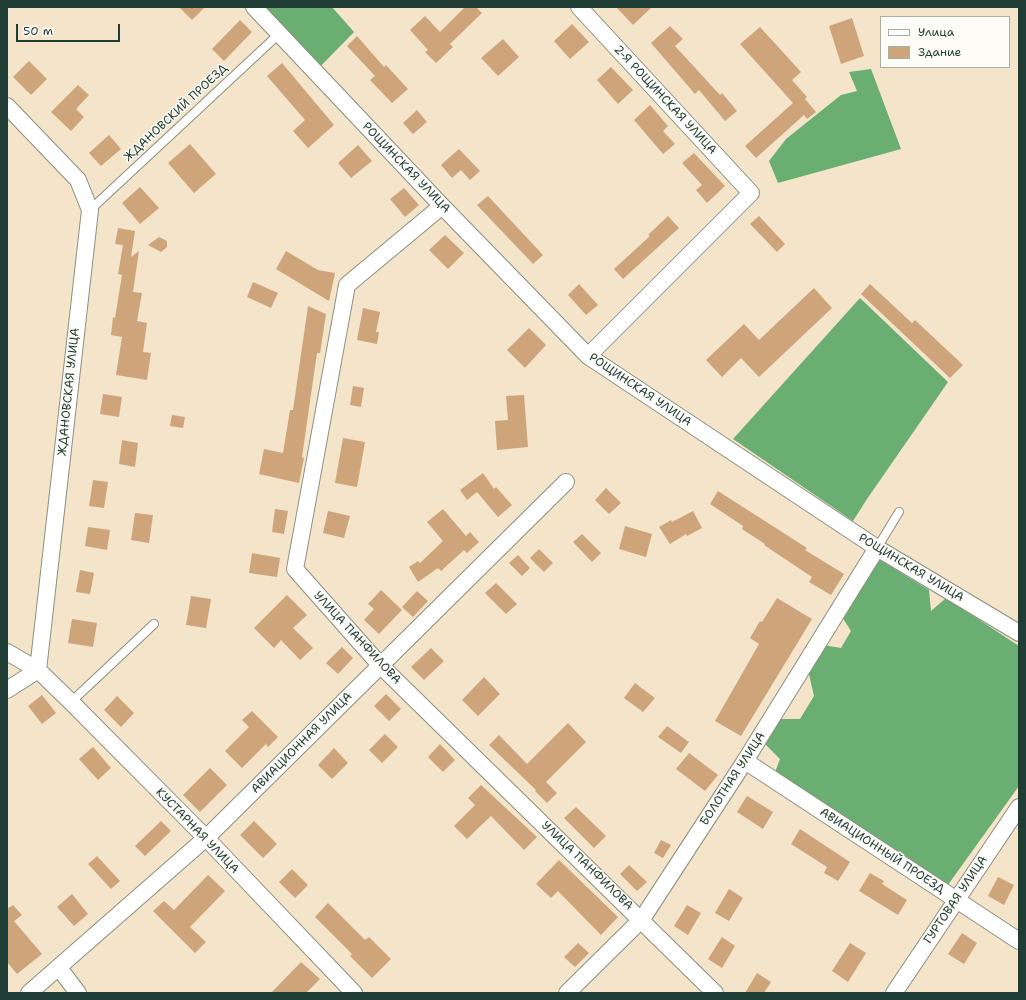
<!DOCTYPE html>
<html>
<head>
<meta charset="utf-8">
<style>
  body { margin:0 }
  #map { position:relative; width:1026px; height:1000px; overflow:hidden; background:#f3e4ca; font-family:"Shantell Sans",sans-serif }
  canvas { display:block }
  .frame { position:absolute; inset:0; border:8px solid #1f3d34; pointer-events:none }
  .legend { position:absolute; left:880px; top:16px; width:130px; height:52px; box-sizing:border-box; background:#fdfcf7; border:1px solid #a4b0a9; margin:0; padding:5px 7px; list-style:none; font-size:12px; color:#1f3d34 }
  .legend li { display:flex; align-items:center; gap:8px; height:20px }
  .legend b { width:20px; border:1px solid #a4b0a9 }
  .scale { position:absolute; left:16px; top:24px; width:104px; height:18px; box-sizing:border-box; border:2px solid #1f3d34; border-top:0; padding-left:5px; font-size:12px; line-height:14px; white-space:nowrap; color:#1f3d34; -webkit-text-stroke:3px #fdfcf7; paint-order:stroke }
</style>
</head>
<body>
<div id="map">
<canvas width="1026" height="1000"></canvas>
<div class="frame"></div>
<ul class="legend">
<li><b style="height:5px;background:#fff"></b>Улица</li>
<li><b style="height:11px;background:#cea57b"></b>Здание</li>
</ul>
<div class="scale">50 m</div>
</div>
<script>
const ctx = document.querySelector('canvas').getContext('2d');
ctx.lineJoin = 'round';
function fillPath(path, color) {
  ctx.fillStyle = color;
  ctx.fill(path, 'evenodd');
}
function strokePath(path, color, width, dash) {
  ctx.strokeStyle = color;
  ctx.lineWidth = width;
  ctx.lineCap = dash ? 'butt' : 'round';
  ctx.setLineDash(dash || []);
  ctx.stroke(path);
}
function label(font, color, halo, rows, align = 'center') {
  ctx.font = font + ' "Shantell Sans",sans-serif';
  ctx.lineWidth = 3;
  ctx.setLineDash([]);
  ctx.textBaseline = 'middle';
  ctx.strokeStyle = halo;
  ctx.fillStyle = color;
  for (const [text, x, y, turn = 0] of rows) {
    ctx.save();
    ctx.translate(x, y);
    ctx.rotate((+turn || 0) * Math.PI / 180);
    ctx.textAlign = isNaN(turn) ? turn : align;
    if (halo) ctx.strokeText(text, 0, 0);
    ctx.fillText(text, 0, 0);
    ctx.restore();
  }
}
const forest = new Path2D(`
  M264,7H332L354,32L309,78L318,67Z
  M871,69L901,149L778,183L769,161L786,139L841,95L857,91L849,72Z
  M860,298L948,382L867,499L853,521L733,439Z
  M880,560L929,590L931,611L946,598L1019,646V786L945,889L775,772L780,759L764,743L778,719H800L814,696L808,670L823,645L841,648L851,631L842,617Z`);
const building = new Path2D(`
  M179,7H205L192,20Z
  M465,7H476L482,13L450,44L453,47L436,63L425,52L428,50L410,30L425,16L440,32Z
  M616,7H652L633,25Z
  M852,18L864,56L841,64L829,26Z
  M240,20L252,32L224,61L212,49Z
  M572,24L589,42L570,59L554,41Z
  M670,26L683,39L675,46L720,95L722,93L737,111L725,121L699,90L695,94L651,43Z
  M760,27L801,72L792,80L807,97L805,99L816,112L807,119L804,115L756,158L745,146L793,103L740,44Z
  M357,36L384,67L386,65L408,89L392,103L370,80L375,76L347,46Z
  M503,39L519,57L498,76L481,58Z
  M29,61L47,79L31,95L13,77Z
  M282,63L334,125L308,148L293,131L305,120L267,76Z
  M611,67L633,90L618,104L597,80Z
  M78,85L89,95L76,109L84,117L71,131L51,112Z
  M650,105L668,126L663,131L675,144L663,154L634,120Z
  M417,110L427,122L413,134L403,123Z
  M109,135L121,149L101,166L89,153Z
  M190,144L216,174L194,193L168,163Z
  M358,145L372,161L351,178L338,163Z
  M459,149L480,171L470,180L461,170L452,178L441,165Z
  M694,153L725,186L707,203L696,190L702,185L682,163Z
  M140,187L159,208L140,224L122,203Z
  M404,188L419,205L405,217L390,199Z
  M488,196L543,255L533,264L477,205Z
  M668,216L679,228L623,279L614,269L650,236L648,235Z
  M759,216L785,244L777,252L750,224Z
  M118,228L135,231L131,257L139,251L133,292L142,293L137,321L147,323L143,352L151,353L147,380L116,375L122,337L111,335L113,317L115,318L122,275L118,274L123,245L115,244Z
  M445,235L464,253L448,269L429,250Z
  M159,237L167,241V247L161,252L148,245Z
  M286,251L318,270L335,273L329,301L276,269Z
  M253,282L278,293L271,308L247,297Z
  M579,284L598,305L586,315L568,295Z
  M870,284L912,323L915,320L963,365L950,378L861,294Z
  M814,288L832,308L759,377L741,358L722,377L706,360L744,324L759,340Z
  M308,306L326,314L320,353H317L302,457L304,458L299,483L259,474L264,449L283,453L290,410H293Z
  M363,308L380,312L376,332H379L377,344L357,340Z
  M529,328L546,345L525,368L507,350Z
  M353,386L364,388L361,407L350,405Z
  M103,394L122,397L119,417L100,414Z
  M524,395L528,447L497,450L495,421L508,420L506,396Z
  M172,415L185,417L183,428L170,426Z
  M343,438L365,442L357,487L335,483Z
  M122,440L138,443L135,467L119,464Z
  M483,473L494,489L496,487L512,505L498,517L477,492L467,500L460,490Z
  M93,480L108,482L104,508L89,506Z
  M606,488L621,503L609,514L595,500Z
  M718,491L807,548L805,550L844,574L831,595L809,582L812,577L764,545L765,544L742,529L743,526L710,504Z
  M275,509L288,511L284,534L272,532Z
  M443,509L466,536L470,532L479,542L467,553L464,550L441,571L438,568L418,582L409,567L418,561L420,563L443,541L427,522Z
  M328,511L350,516L344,538L323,533Z
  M693,511L702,528L687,536L686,534L670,544L659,527L671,520L672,522Z
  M135,513L153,515L149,543L131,540Z
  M625,526L652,534L646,557L619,549Z
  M88,527L110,530L107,550L85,546Z
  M582,534L601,553L592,562L573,542Z
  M539,549L553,563L544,572L530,558Z
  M252,553L280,558L277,577L249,573Z
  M518,555L530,568L522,576L509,563Z
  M80,570L94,573L90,594L76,592Z
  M496,583L517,604L506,614L485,593Z
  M381,590L402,610L379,634L364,620L374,609L368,604Z
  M417,591L428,601L413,617L402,607Z
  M287,595L307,615L293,628L313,648L300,660L281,640L274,648L254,628Z
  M191,596L211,599L206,628L186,625Z
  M777,598L812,619L741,736L715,721L759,644L750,638L760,621L762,622Z
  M72,619L97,623L93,647L68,643Z
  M342,647L353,658L338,674L326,663Z
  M431,648L444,661L424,680L411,667Z
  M484,677L500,694L478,716L462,700Z
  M635,683L655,698L643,712L624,698Z
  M386,694L401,709L389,721L374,706Z
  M42,695L56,713L42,724L28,706Z
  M117,696L134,713L121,727L104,710Z
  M252,711L278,737L268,747L266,744L242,768L225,751L249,727L242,720Z
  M568,723L586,742L546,782L557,793L547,803L535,791L536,790L489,745L499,735L527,764Z
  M667,726L689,742L681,753L658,737Z
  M385,734L398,747L382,763L369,750Z
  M440,744L455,760L443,772L428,757Z
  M93,747L111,768L98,780L79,759Z
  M334,748L348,763L332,779L318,765Z
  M689,753L718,775L705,791L676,769Z
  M210,768L227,785L200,812L183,795Z
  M481,785L537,837L524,850L491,816L467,839L454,826L475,805L468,798Z
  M747,796L773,812L763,829L737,812Z
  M576,807L606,836L594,848L564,818Z
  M161,821L171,831L145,856L135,846Z
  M254,821L277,844L263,858L240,835Z
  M800,829L850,862L838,881L824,873L827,867L791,844Z
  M661,840L671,845L663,858L654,853Z
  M97,856L120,881L111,889L88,864Z
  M559,860L618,917L601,935L558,891L551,898L536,884Z
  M629,865L647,882L637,891L620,874Z
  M292,869L308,885L295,898L279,882Z
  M870,873L884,881L882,884L907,900L898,915L859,891Z
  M208,875L225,891L190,927L206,942L195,953L153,911L164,901L174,910Z
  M998,877L1014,885L1004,905L988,896Z
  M729,889L743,898L729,921L715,913Z
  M72,894L88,914L74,926L57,907Z
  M328,903L365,940L369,937L391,959L372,978L350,956L352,954L315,917Z
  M13,905L22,915L14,921L42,954L17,974L7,962V909Z
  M687,905L701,913L688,935L674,926Z
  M962,933L977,943L964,964L948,954Z
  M722,937L735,946L722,968L708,959Z
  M578,943L589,953L575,967L564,957Z
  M850,943L866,953L848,982L832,971Z
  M301,962L320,979L306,993H271Z
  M757,973L771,982L764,993H745Z`);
const service = new Path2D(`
  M90,210L279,34
  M877,548L899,512
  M71,702L154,624`);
const minor = new Path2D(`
  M254,7L442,206L588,356L877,548L1019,633
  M579,7L751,193L588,356
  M7,106L78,180L90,210L38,670
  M442,206L347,285L295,569L380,665L715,993
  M7,652L38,670L71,702L206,838L354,993
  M7,690L38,670
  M745,761L1019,941
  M59,968L78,993
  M29,993L206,838L566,482
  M567,993L642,919L745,761L877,548
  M894,993L1019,807`);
const streetNames = [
  ["2-Я РОЩИНСКАЯ УЛИЦА",665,100,47],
  ["ЖДАНОВСКИЙ ПРОЕЗД",176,113,-43],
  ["РОЩИНСКАЯ УЛИЦА",406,168,46],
  ["РОЩИНСКАЯ УЛИЦА",640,390,34],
  ["ЖДАНОВСКАЯ УЛИЦА",69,392,-84],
  ["РОЩИНСКАЯ УЛИЦА",911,568,31],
  ["УЛИЦА ПАНФИЛОВА",357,638,47],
  ["АВИАЦИОННАЯ УЛИЦА",302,743,-45],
  ["БОЛОТНАЯ УЛИЦА",733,779,-57],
  ["КУСТАРНАЯ УЛИЦА",197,831,46],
  ["АВИАЦИОННЫЙ ПРОЕЗД",882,851,33],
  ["УЛИЦА ПАНФИЛОВА",587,866,44],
  ["ГУРТОВАЯ УЛИЦА",956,900,-56]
];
fillPath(forest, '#6bae72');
fillPath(building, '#cea57b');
strokePath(service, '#89907f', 10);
strokePath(minor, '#89907f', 18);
strokePath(service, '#fff', 8);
strokePath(minor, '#fff', 16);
label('12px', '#1f3d34', '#fdfcf7', streetNames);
</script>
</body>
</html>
